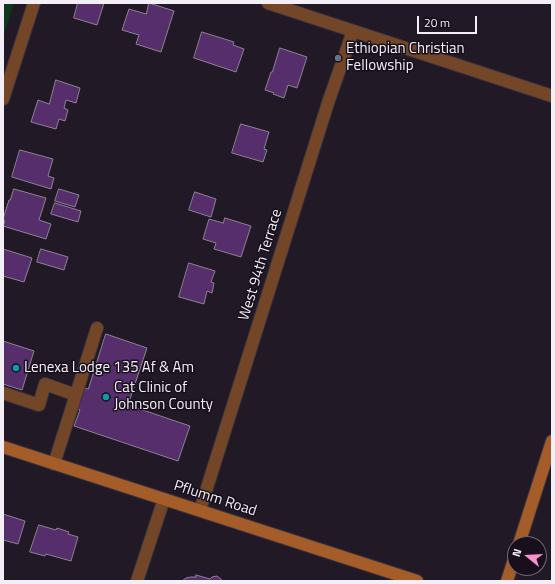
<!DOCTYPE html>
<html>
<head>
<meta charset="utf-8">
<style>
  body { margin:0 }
  #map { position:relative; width:555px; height:584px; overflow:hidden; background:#211925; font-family:"Titillium Web",sans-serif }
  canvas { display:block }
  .frame { position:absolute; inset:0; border:4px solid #f4eff7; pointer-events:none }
  .north { position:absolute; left:507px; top:536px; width:40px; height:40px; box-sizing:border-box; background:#17101c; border:1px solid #6f6974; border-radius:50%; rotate:288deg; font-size:11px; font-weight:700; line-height:16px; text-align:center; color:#f4eff7 }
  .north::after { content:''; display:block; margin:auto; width:14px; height:18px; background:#f790cd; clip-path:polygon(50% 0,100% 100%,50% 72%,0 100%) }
  .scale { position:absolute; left:417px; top:16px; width:60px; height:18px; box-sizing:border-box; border:2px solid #f4eff7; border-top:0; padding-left:5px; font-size:12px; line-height:14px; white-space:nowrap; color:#f4eff7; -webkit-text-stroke:3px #17101c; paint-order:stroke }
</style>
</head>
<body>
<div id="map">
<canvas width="555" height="584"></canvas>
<div class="frame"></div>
<div class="north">N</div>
<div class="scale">20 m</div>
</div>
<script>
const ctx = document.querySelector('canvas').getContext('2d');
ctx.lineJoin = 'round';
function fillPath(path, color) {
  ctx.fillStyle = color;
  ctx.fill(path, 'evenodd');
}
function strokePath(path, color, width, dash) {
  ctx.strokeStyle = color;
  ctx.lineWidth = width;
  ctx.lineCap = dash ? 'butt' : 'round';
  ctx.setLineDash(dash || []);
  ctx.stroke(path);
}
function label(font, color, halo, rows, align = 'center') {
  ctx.font = font + ' "Titillium Web",sans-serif';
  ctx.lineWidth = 3;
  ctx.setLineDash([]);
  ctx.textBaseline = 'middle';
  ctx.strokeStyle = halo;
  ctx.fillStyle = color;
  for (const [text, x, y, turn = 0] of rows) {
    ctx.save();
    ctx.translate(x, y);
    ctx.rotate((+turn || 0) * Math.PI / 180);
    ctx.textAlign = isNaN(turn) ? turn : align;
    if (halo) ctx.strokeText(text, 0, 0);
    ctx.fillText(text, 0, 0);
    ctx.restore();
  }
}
const green = new Path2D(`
  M3,3H14L3,37Z`);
const building = new Path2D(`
  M78,3H104L97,25L74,18Z
  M149,3L174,11L161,52L136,44L139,35L122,30L129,9L146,14Z
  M202,32L234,42L233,45L244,49L236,72L194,58Z
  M280,48L307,57L297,88L288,85L284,98L273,94L274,93L265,90L271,72H272Z
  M56,80L80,88L76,103L66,100L64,108L68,110L65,121L59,119L56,129L31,122L38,100L49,104Z
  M241,124L269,132L264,149L267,150L263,162L232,153Z
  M20,150L53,159L48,176L54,178L51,189L12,177Z
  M14,189L46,198L39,220L51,224L46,239L3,226L5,221L3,220V219L9,200H10Z
  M59,189L79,195L75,207L55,201Z
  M195,192L216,199L211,217L189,210Z
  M55,203L81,211L78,222L51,214Z
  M225,218L251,226L241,257L214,249L216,243L203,239L209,219L223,223Z
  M3,249L32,258L24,282L3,276Z
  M41,249L68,257L64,270L37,262Z
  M189,263L215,271L211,282L214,283L212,293L207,291L204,304L179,297Z
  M106,334L147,348L128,405L190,426L178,461L74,426L80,410L77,409L84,388L88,389Z
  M3,341L34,351L22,390L3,384Z
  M3,514L25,521L18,544L3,540Z
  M39,525L56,530L57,528L69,532L68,534L78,537L71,561L46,554L45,556L30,552Z
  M196,575L210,579L212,577L217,576L221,579L222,581H182L186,578L191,577H196Z`);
const lane = new Path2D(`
  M3,393L39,405L45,384L76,395
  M54,464L97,328
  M137,581L164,499`);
const street = new Path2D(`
  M268,3L552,96
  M3,99L34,3
  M200,510L328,103L353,31`);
const secondary = new Path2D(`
  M3,447L417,581
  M519,544L552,441
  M507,581L515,556`);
const markers = [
  [338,58,4,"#6b7280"],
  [16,368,4,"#0f9aa8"],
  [106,397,4,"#0f9aa8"]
];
const poiNames = [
  ["Ethiopian Christian",346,49],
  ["Fellowship",346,66],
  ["Lenexa Lodge 135 Af & Am",24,368],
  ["Cat Clinic of",114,388],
  ["Johnson County",114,405]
];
const streetNames = [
  ["West 94th Terrace",261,265,-73],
  ["Pflumm Road",215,499,18]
];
fillPath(green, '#0b3820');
fillPath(building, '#572e6c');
strokePath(building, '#8c8392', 1);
strokePath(lane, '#3a333e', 14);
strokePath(street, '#3a333e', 14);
strokePath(secondary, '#3a333e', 14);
strokePath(lane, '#734628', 12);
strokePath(street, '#734628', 12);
strokePath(secondary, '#a45c29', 12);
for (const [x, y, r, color] of markers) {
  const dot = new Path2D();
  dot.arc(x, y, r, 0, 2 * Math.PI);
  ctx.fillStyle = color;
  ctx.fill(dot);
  strokePath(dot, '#17101c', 1.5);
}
label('15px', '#f4eff7', '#17101c', poiNames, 'left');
label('15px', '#f4eff7', '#17101c', streetNames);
</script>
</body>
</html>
